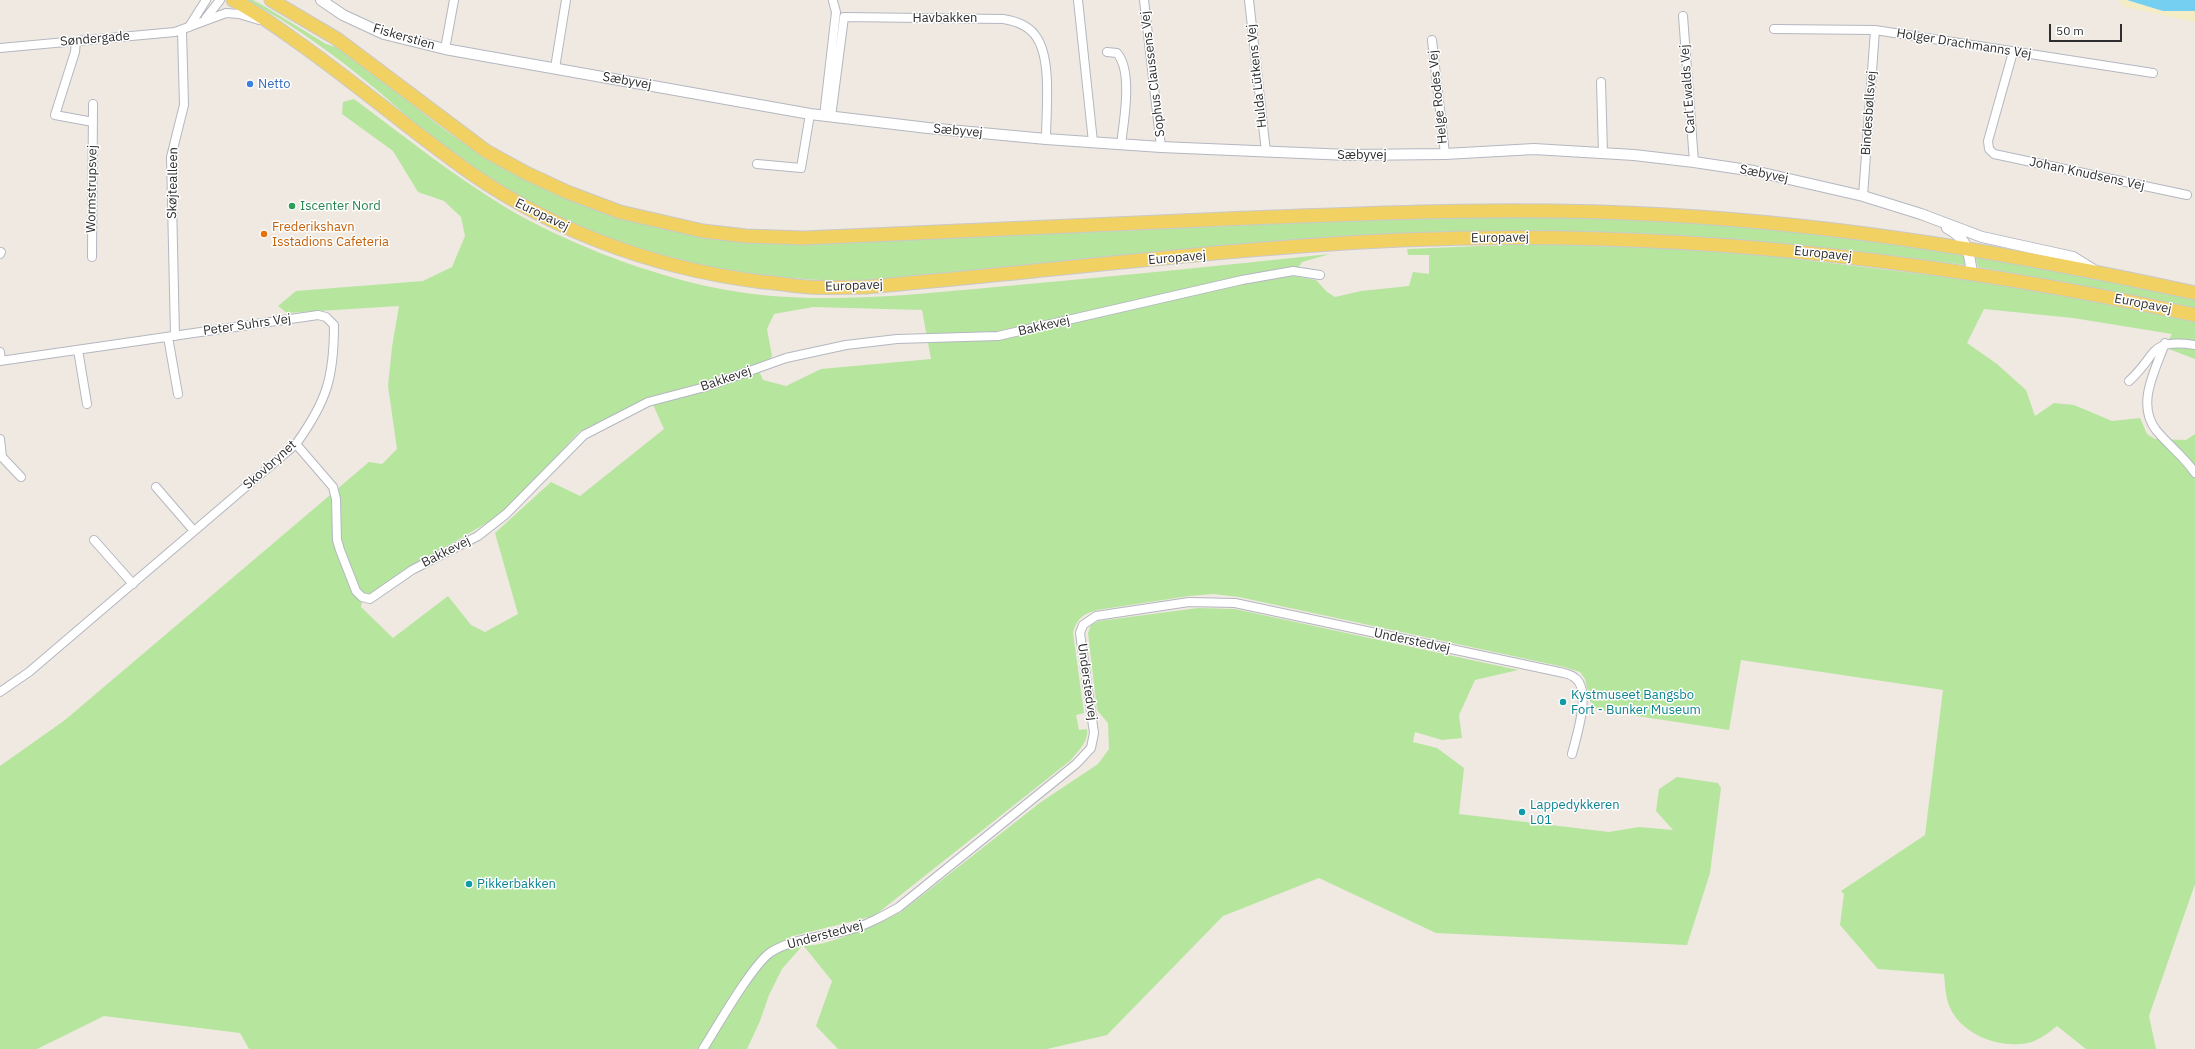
<!DOCTYPE html>
<html>
<head>
<meta charset="utf-8">
<style>
  body { margin:0 }
  #map { position:relative; width:2195px; height:1049px; overflow:hidden; background:#efe9e1; font-family:"IBM Plex Sans",sans-serif }
  canvas { display:block }
  .scale { position:absolute; left:2049px; top:24px; width:73px; height:18px; box-sizing:border-box; border:2px solid #2e2e2e; border-top:0; padding-left:5px; font-size:12px; line-height:14px; white-space:nowrap; color:#2e2e2e; -webkit-text-stroke:3px #fff; paint-order:stroke }
</style>
</head>
<body>
<div id="map">
<canvas width="2195" height="1049"></canvas>
<div class="scale">50 m</div>
</div>
<script>
const ctx = document.querySelector('canvas').getContext('2d');
ctx.lineJoin = 'round';
function fillPath(path, color) {
  ctx.fillStyle = color;
  ctx.fill(path, 'evenodd');
}
function strokePath(path, color, width, dash) {
  ctx.strokeStyle = color;
  ctx.lineWidth = width;
  ctx.lineCap = dash ? 'butt' : 'round';
  ctx.setLineDash(dash || []);
  ctx.stroke(path);
}
function label(font, color, halo, rows, align = 'center') {
  ctx.font = font + ' "IBM Plex Sans",sans-serif';
  ctx.lineWidth = 3;
  ctx.setLineDash([]);
  ctx.textBaseline = 'middle';
  ctx.strokeStyle = halo;
  ctx.fillStyle = color;
  for (const [text, x, y, turn = 0] of rows) {
    ctx.save();
    ctx.translate(x, y);
    ctx.rotate((+turn || 0) * Math.PI / 180);
    ctx.textAlign = isNaN(turn) ? turn : align;
    if (halo) ctx.strokeText(text, 0, 0);
    ctx.fillText(text, 0, 0);
    ctx.restore();
  }
}
const green = new Path2D(`
  M247,0H253L259,3L326,44L342,49C384,78 420,114 462,142C574,216 685,245 819,244L1321,222L1531,216L1612,218L1783,229L1963,253L1965,265C1797,242 1627,226 1458,232C1382,234 1305,243 1229,250C1105,261 981,271 856,281C697,279 569,240 441,144C419,127 398,108 377,90C336,56 294,25 247,0Z
  M354,99C405,137 455,177 510,210C566,242 635,269 697,284C795,308 897,296 996,287C1108,277 1219,266 1330,254L1302,262L1293,276L1316,280L1327,292L1335,297L1361,291L1409,286L1413,272L1429,274V255H1408L1407,249L1531,244L1662,248L1763,255L1972,280L2038,290L2195,322V359L2169,349V339L2172,334L2073,318L1984,309L1967,343L1997,364L2026,390L2035,416L2054,403L2074,405L2112,421L2140,418L2147,434L2155,439L2186,440L2195,434V884L2149,1016L2156,1049H2086L2057,1026C2050,1032 2038,1041 2028,1043C1996,1049 1955,1032 1947,999C1945,991 1945,982 1944,974L1878,969L1840,925L1844,894L1841,891L1925,835L1943,690L1741,660L1729,730L1598,710L1590,701L1585,679L1580,672L1564,667L1239,597L1213,594L1189,596L1097,610C1083,614 1077,618 1073,633L1084,713L1076,715L1079,730L1087,729C1089,741 1078,751 1071,760L874,916L789,937C793,939 798,943 802,945C821,950 883,921 901,912L1041,802L1098,764L1109,749L1108,723L1097,710L1088,633L1091,625L1099,621L1198,608L1235,609L1518,670L1475,680L1459,715L1462,738L1442,740L1415,732L1413,742L1437,748L1464,768L1459,814L1609,832L1639,827L1673,830L1656,811L1659,789L1677,777L1718,783L1721,788L1710,873L1687,945L1436,933L1319,878L1223,916L1107,1035L1047,1049H838L816,1026L832,981L803,945L782,969L769,995L760,1021L747,1049H249L240,1033L104,1016L37,1049H0V766L65,720L369,462L382,464L397,449L388,386L392,347L399,306L287,313L278,306L296,291L423,281L452,267L465,236L461,217L444,201L418,192L393,151L342,114L343,102ZM813,307L922,310L931,359L821,369L786,386L763,380L759,371L772,356L767,329L774,314ZM650,398L664,429L580,496L551,482L495,533L518,614L485,632L471,625L448,596L393,638L361,607L364,593L370,594L377,592L411,567L504,513L579,432Z
  M1975,255L2195,298V309L2106,290L1978,267Z`);
const sand = new Path2D(`
  M2118,0H2127L2163,11H2195V22L2125,7Z`);
const water = new Path2D(`
  M2127,0H2195V11H2163Z`);
const minor = new Path2D(`
  M1078,0L1093,142
  M1144,0L1161,147
  M1249,0L1266,152
  M1683,16L1694,162
  M206,18L220,0
  M189,27L206,0
  M1774,29L1875,30L2153,73
  M1432,40L1445,154
  M76,41L75,52L55,115L93,122
  M0,48L175,32L226,13L239,14L259,20
  M445,49L454,0
  M1107,52L1117,53C1133,71 1124,121 1121,144
  M2013,52L1988,141L1989,149L1994,154L2187,195
  M555,68L566,0
  M1601,82L1603,153
  M824,116L836,12L833,1
  M831,117L844,17L1003,19C1016,21 1030,26 1037,38C1052,61 1046,112 1046,139
  M757,164L801,168L810,114
  M1863,196L1875,30
  M0,254L1,252
  M92,257L93,104
  M175,336L171,157L184,105L182,31
  M168,337L178,394
  M2165,343C2155,371 2136,404 2156,430C2169,446 2184,456 2195,473
  M78,350L87,404
  M0,352L1,361
  M0,361L318,315L326,317L334,325C334,377 327,401 296,444L29,672L0,692
  M2129,381C2158,355 2148,338 2195,345
  M0,439L2,457L21,477
  M296,444L333,487L336,499L337,540L340,550L356,591L362,597L370,599L412,570L478,536L506,514L584,435L648,402L705,387L786,358L846,345L897,339L998,336L1242,280L1293,271L1320,275
  M156,487L194,531
  M94,540L133,584
  M703,1049C717,1027 752,965 771,952C794,938 823,937 849,930C867,925 883,916 899,907L1076,764L1091,748L1094,733L1080,633L1083,625L1096,616L1189,602L1235,603L1564,673C1567,674 1572,675 1575,678C1592,690 1576,738 1572,754`);
const tertiary = new Path2D(`
  M321,0L343,15L384,34L445,49L810,114L928,128L1046,139L1161,147L1348,155L1445,154L1534,149L1634,155L1694,162L1754,171L1863,196L1921,214L1982,237L2073,257L2094,270
  M1947,228C1968,239 1969,252 1972,273`);
const primary = new Path2D(`
  M233,0C255,11 275,26 296,41C349,78 398,120 450,158C541,227 649,268 763,282C778,283 793,286 809,287C828,288 847,287 866,287C1044,272 1223,248 1401,240C1668,228 1935,259 2195,315
  M271,0L337,39L486,151L526,173L567,192L620,212L703,231L746,236L804,238C944,232 1084,226 1225,219C1372,213 1520,206 1667,215C1846,225 2021,255 2195,293`);
const markers = [
  [250,84,4,"#3f7fe0"],
  [292,206,4,"#2e9e5b"],
  [264,234,4,"#e8710a"],
  [1563,702,4,"#0f9aa8"],
  [1522,812,4,"#0f9aa8"],
  [469,884,4,"#0f9aa8"]
];
const streetNames = [
  ["Havbakken",945,18],
  ["Fiskerstien",404,37,16],
  ["Søndergade",95,39,-5],
  ["Holger Drachmanns Vej",1964,44,9],
  ["Sophus Claussens Vej",1153,74,-97],
  ["Hulda Lütkens Vej",1257,76,-96],
  ["Sæbyvej",627,81,10],
  ["Carl Ewalds Vej",1688,89,-94],
  ["Helge Rodes Vej",1438,97,-96],
  ["Bindesbøllsvej",1869,113,-86],
  ["Sæbyvej",958,131,5],
  ["Sæbyvej",1362,155],
  ["Sæbyvej",1764,174,11],
  ["Johan Knudsens Vej",2087,174,12],
  ["Skøjtealleen",173,183,-89],
  ["Wormstrupsvej",92,189,-89],
  ["Europavej",542,215,26],
  ["Europavej",1500,238,-1],
  ["Europavej",1823,254,6],
  ["Europavej",1177,258,-5],
  ["Europavej",854,286,-2],
  ["Europavej",2143,304,11],
  ["Peter Suhrs Vej",247,325,-8],
  ["Bakkevej",1044,326,-13],
  ["Bakkevej",726,379,-19],
  ["Skovbrynet",270,465,-42],
  ["Bakkevej",446,552,-27],
  ["Understedvej",1412,641,12],
  ["Understedvej",1087,682,82],
  ["Understedvej",825,935,-15]
];
const shopNames = [
  ["Netto",258,84]
];
const leisureNames = [
  ["Iscenter Nord",300,206]
];
const foodNames = [
  ["Frederikshavn",272,227],
  ["Isstadions Cafeteria",272,242]
];
const cultureNames = [
  ["Kystmuseet Bangsbo",1571,695],
  ["Fort - Bunker Museum",1571,710],
  ["Lappedykkeren",1530,805],
  ["L01",1530,820],
  ["Pikkerbakken",477,884]
];
fillPath(green, '#b6e59e');
fillPath(sand, '#f3ecc5');
fillPath(water, '#75cff0');
strokePath(minor, '#b4b7c1', 10);
strokePath(tertiary, '#b4b7c1', 12);
strokePath(primary, '#c9c9c9', 15);
strokePath(minor, '#fff', 8);
strokePath(tertiary, '#fff', 10);
strokePath(primary, '#f2d163', 13);
for (const [x, y, r, color] of markers) {
  const dot = new Path2D();
  dot.arc(x, y, r, 0, 2 * Math.PI);
  ctx.fillStyle = color;
  ctx.fill(dot);
  strokePath(dot, '#fff', 1.5);
}
label('13px', '#2e2e2e', '#fff', streetNames);
label('13px', '#366cbe', '#fff', shopNames, 'left');
label('13px', '#27864d', '#fff', leisureNames, 'left');
label('13px', '#c56008', '#fff', foodNames, 'left');
label('13px', '#0d838f', '#fff', cultureNames, 'left');
</script>
</body>
</html>
